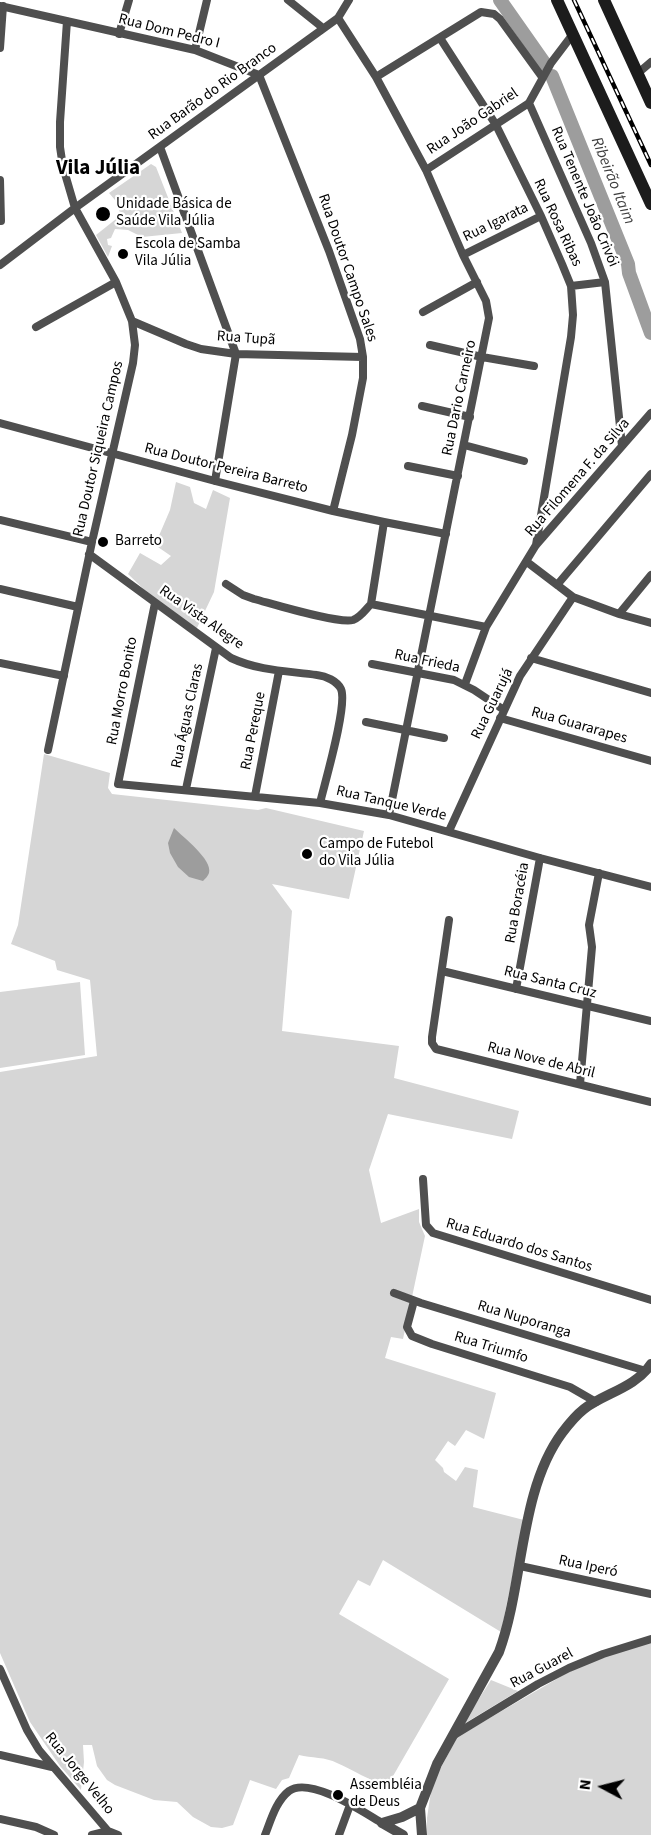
<!DOCTYPE html>
<html>
<head>
<meta charset="utf-8">
<style>
  body { margin:0 }
  #map { position:relative; width:651px; height:1835px; overflow:hidden; background:#fff; font-family:"Source Sans 3",sans-serif }
  canvas { display:block }
  .north { position:absolute; left:573px; top:1757px; width:60px; height:60px; -webkit-text-stroke:4px #fff; paint-order:stroke; rotate:277deg; font-size:16px; font-weight:700; line-height:24px; text-align:center; color:#000 }
  .north::after { content:''; display:block; margin:auto; width:21px; height:27px; background:#000; clip-path:polygon(50% 0,100% 100%,50% 72%,0 100%) }
</style>
</head>
<body>
<div id="map">
<canvas width="651" height="1835"></canvas>
<div class="north">N</div>
</div>
<script>
const ctx = document.querySelector('canvas').getContext('2d');
ctx.lineJoin = 'round';
function fillPath(path, color) {
  ctx.fillStyle = color;
  ctx.fill(path, 'evenodd');
}
function strokePath(path, color, width, dash) {
  ctx.strokeStyle = color;
  ctx.lineWidth = width;
  ctx.lineCap = dash ? 'butt' : 'round';
  ctx.setLineDash(dash || []);
  ctx.stroke(path);
}
function label(font, color, halo, rows, align = 'center') {
  ctx.font = font + ' "Source Sans 3",sans-serif';
  ctx.lineWidth = 4.5;
  ctx.setLineDash([]);
  ctx.textBaseline = 'middle';
  ctx.strokeStyle = halo;
  ctx.fillStyle = color;
  for (const [text, x, y, turn = 0] of rows) {
    ctx.save();
    ctx.translate(x, y);
    ctx.rotate((+turn || 0) * Math.PI / 180);
    ctx.textAlign = isNaN(turn) ? turn : align;
    if (halo) ctx.strokeText(text, 0, 0);
    ctx.fillText(text, 0, 0);
    ctx.restore();
  }
}
const green = new Path2D(`
  M151,164L156,167L182,233L142,237L128,230L115,229L111,238L107,239L108,245L112,246L108,257L96,235L121,215L115,200L109,193Z
  M176,482L190,487L194,503L206,509L213,490L230,498L214,592L196,630L158,603L128,574L140,553L161,565L171,556L155,545L170,510Z
  M44,754L110,773L108,788L112,794L258,810L266,808L364,831L349,899L272,884L292,911L282,1031L399,1046L394,1078L519,1111L512,1139L388,1114L369,1170L381,1223L419,1209V1222L425,1236L403,1339L391,1337L385,1358L496,1393L484,1439L466,1430L455,1446L448,1441L435,1460L443,1468L444,1472L456,1481L465,1467L478,1470L473,1507L524,1520L501,1632L383,1560L370,1586L358,1580L339,1614L449,1679L389,1783L386,1785C372,1782 351,1769 337,1763C326,1757 311,1758 299,1755L289,1778L282,1780L276,1789L250,1780L233,1825L222,1828L211,1827L193,1817L177,1802L154,1800L115,1785L107,1780L97,1766L92,1745H83L84,1762L81,1790L60,1766L30,1722L0,1653V1072L97,1056L90,980L57,970L55,961L11,944L18,925Z
  M80,982L85,1055L0,1068V992Z
  M651,1642V1835H427V1818L431,1791L434,1781L457,1737L567,1673L599,1658Z
  M491,1680L518,1691L462,1725Z`);
const water = new Path2D(`
  M174,828C183,837 213,860 209,873C208,876 205,879 203,881L189,877L178,867L170,853L168,843Z`);
const river = new Path2D(`
  M500,0L545,64
  M552,76L628,264L629,273L651,333`);
const minor = new Path2D(`
  M288,0L323,28
  M0,6L195,50L259,75L329,251L360,339L363,357V378L352,435L333,511
  M338,18L376,77L426,170L463,255L486,301L489,318L389,815
  M119,34L129,0
  M440,38L496,125L541,216L562,264L571,286L573,315L571,337L536,545
  M0,48L3,6
  M195,50L207,0
  M637,74L651,62
  M376,77L481,12L494,14L500,19L542,77
  M529,103L591,243L605,282L622,446
  M160,147L236,354L215,481
  M426,170L529,103L551,63L573,34
  M0,180L1,221
  M463,255L541,216
  M0,265L75,208L338,18L349,0
  M571,286L605,282
  M423,312L477,282
  M132,321L186,344L201,349L236,354L363,357
  M36,327L116,282
  M430,345L482,357L534,366
  M422,406L470,417
  M0,423L215,481L333,511L384,522L446,534
  M464,445L524,461
  M408,466L458,476
  M0,520L92,542
  M89,554L231,658C259,671 288,671 317,675C326,676 337,681 341,689C348,705 325,782 320,803
  M527,562L573,597L619,614L651,623
  M226,584L243,595L254,599C273,604 338,624 353,620C361,617 365,610 371,604
  M557,585L651,474
  M0,589L78,607
  M155,603L118,784L320,803L389,815L540,858L651,887
  M371,604L486,627
  M371,604L384,522
  M619,614L651,575
  M531,658L651,693
  M0,663L64,676
  M372,664L454,680L474,690L504,710
  M465,684L486,627L536,545L651,413
  M500,718L651,761
  M366,722L444,738
  M48,750L92,542L133,363L135,345L132,321L116,282L75,208L63,167L60,147V122L67,21
  M186,789L216,648
  M255,796L279,671
  M449,831L520,676L573,597
  M449,920L432,1037V1043L436,1049L651,1102
  M442,971L651,1021
  M516,989L540,858
  M580,1084L592,947L589,925L599,873
  M423,1179L426,1225L433,1233L651,1300
  M394,1293L421,1303L646,1371
  M414,1301L407,1327L412,1336L432,1344L570,1387L596,1402
  M520,1566L651,1594
  M0,1669L27,1730L39,1750L108,1831L118,1835
  M454,1735L538,1684L569,1668L603,1654L651,1639
  M0,1755L52,1767
  M0,1819L36,1827L54,1835
  M92,1835L108,1831
  M265,1835C271,1820 276,1801 289,1791C310,1776 363,1812 382,1823
  M339,1835L350,1805`);
const tertiary = new Path2D(`
  M382,1823L402,1817L420,1808
  M382,1823L403,1835
  M422,1835L420,1808L437,1764L499,1652C524,1584 519,1491 562,1433C568,1425 575,1416 584,1409C605,1393 635,1388 651,1364`);
const secondary = new Path2D(`
  M557,0L651,204
  M604,0L651,103`);
const rail = new Path2D(`
  M574,0L651,165`);
const markers = [
  [103,214,8,"#000"],
  [123,254,6,"#000"],
  [103,542,6,"#000"],
  [307,854,6,"#000"],
  [338,1795,6,"#000"]
];
const streetNames = [
  ["Rua Dom Pedro I",169,32,14],
  ["Rua Barão do Rio Branco",213,92,-36],
  ["Rua João Gabriel",473,122,-34],
  ["Rua Tenente João Crivói",584,197,67],
  ["Rua Igarata",496,223,-26],
  ["Rua Rosa Ribas",557,223,65],
  ["Rua Doutor Campo Sales",347,268,71],
  ["Rua Tupã",246,339,4],
  ["Rua Dario Carneiro",460,398,-78],
  ["Rua Doutor Siqueira Campos",99,449,-77],
  ["Rua Doutor Pereira Barreto",226,469,14],
  ["Rua Filomena F. da Silva",578,478,-49],
  ["Rua Vista Alegre",201,618,35],
  ["Rua Frieda",427,662,12],
  ["Rua Morro Bonito",123,691,-79],
  ["Rua Guarujá",493,704,-64],
  ["Rua Águas Claras",188,716,-78],
  ["Rua Guararapes",579,726,16],
  ["Rua Pereque",254,731,-79],
  ["Rua Tanque Verde",391,804,13],
  ["Rua Boracéia",518,903,-80],
  ["Rua Santa Cruz",550,983,14],
  ["Rua Nove de Abril",541,1061,14],
  ["Rua Eduardo dos Santos",519,1246,17],
  ["Rua Nuporanga",524,1320,17],
  ["Rua Triumfo",491,1348,17],
  ["Rua Iperó",588,1567,12],
  ["Rua Guarel",542,1669,-28],
  ["Rua Jorge Velho",79,1774,51]
];
const poiNames = [
  ["Unidade Básica de",116,205],
  ["Saúde Vila Júlia",116,222],
  ["Escola de Samba",135,245],
  ["Vila Júlia",135,262],
  ["Barreto",115,542],
  ["Campo de Futebol",319,845],
  ["do Vila Júlia",319,862],
  ["Assembléia",350,1786],
  ["de Deus",350,1803]
];
const waterNames = [
  ["Ribeirão Itaim",612,181,68]
];
const districtNames = [
  ["Vila Júlia",98,169]
];
fillPath(green, '#d6d6d6');
fillPath(water, '#9d9d9d');
strokePath(river, '#9d9d9d', 14);
strokePath(minor, '#4f4f4f', 8);
strokePath(tertiary, '#4f4f4f', 10);
strokePath(secondary, '#1c1c1c', 12);
strokePath(rail, '#000', 4.5);
strokePath(rail, '#fff', 2, [7]);
for (const [x, y, r, color] of markers) {
  const dot = new Path2D();
  dot.arc(x, y, r, 0, 2 * Math.PI);
  ctx.fillStyle = color;
  ctx.fill(dot);
  strokePath(dot, '#fff', 2);
}
label('15px', '#000', '#fff', streetNames);
label('15px', '#000', '#fff', poiNames, 'left');
label('italic 16px', '#3e3e3e', '#fff', waterNames);
label('bold 21px', '#000', '#fff', districtNames);
</script>
</body>
</html>
